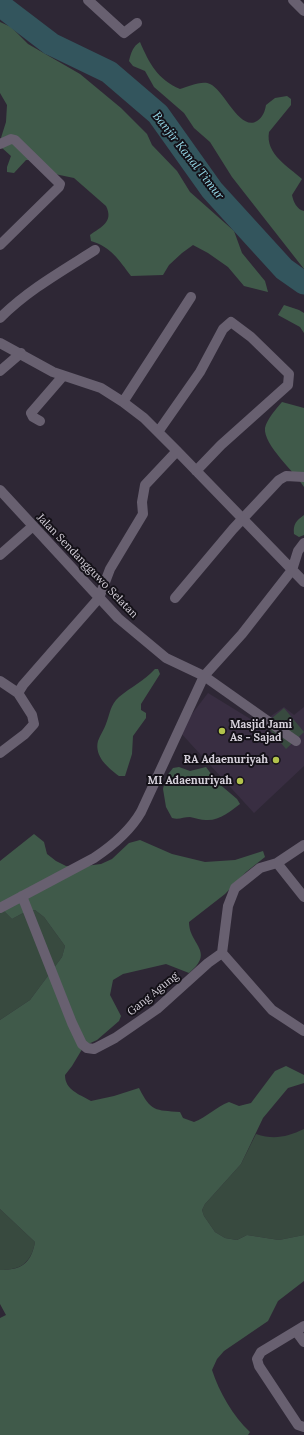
<!DOCTYPE html>
<html>
<head>
<meta charset="utf-8">
<style>
  body { margin:0 }
  canvas { display:block; background:#2e2735 }
</style>
</head>
<body>
<canvas width="304" height="1435"></canvas>
<script>
const ctx = document.querySelector('canvas').getContext('2d');
ctx.lineJoin = 'round';
function fillPath(path, color) {
  ctx.fillStyle = color;
  ctx.fill(path, 'evenodd');
}
function strokePath(path, color, width, dash) {
  ctx.strokeStyle = color;
  ctx.lineWidth = width;
  ctx.lineCap = dash ? 'butt' : 'round';
  ctx.setLineDash(dash || []);
  ctx.stroke(path);
}
function label(font, color, halo, rows, align = 'center') {
  ctx.font = font + ' Lora,serif';
  ctx.lineWidth = 4;
  ctx.setLineDash([]);
  ctx.textBaseline = 'middle';
  ctx.strokeStyle = halo;
  ctx.fillStyle = color;
  for (const [text, x, y, turn = 0] of rows) {
    ctx.save();
    ctx.translate(x, y);
    ctx.rotate((+turn || 0) * Math.PI / 180);
    ctx.textAlign = isNaN(turn) ? turn : align;
    if (halo) ctx.strokeText(text, 0, 0);
    ctx.fillText(text, 0, 0);
    ctx.restore();
  }
}
const built = new Path2D(`
  M208,693L252,720L261,723L284,707L294,715L304,707V766L254,813L179,731Z`);
const green = new Path2D(`
  M284,708L304,732L286,749L265,724Z
  M2,909L12,919L23,913L35,910L44,917L65,946L62,957L30,1000L0,1020V911Z
  M304,1129V1235L279,1240L247,1235L237,1240L225,1238L215,1232L204,1216L202,1210L205,1204L241,1164L256,1134C274,1140 287,1137 304,1129Z
  M0,1209L35,1242C31,1263 21,1270 0,1270Z`);
const forest = new Path2D(`
  M0,22L11,27L28,44L80,74L121,108L147,134L152,145L177,171L190,192L234,231L242,253L265,281L268,292L244,286L228,267L208,253L193,245L182,253L169,265L163,275L131,276C119,260 111,247 91,241L90,235C101,227 114,222 106,206L74,178L50,173L31,160H26L14,173L7,172V167L11,156L1,147L0,141L6,122L7,105L0,93Z
  M140,42C149,63 158,80 180,89C188,87 202,80 210,84C224,90 240,132 257,121C263,117 265,111 266,105L275,98L287,96L291,99V105L269,132C265,154 289,167 302,179L292,195C293,201 297,210 304,211V269L232,177L210,142L194,128L184,113L154,87L145,71L133,66L129,61C131,53 133,46 140,42Z
  M284,305L299,310L304,313V333L300,327L278,315Z
  M282,402L304,408V487C296,473 263,445 265,428C267,419 276,409 282,402Z
  M304,515V535L299,537L294,534C293,524 296,521 304,515Z
  M155,669H158L160,674L141,704V710L146,713V718L133,736L132,754L125,776H119C108,768 94,756 98,741C100,735 104,730 106,724C110,714 110,705 119,697C131,687 144,681 155,669Z
  M179,767L190,771L206,767L217,782L237,799L240,804C231,811 219,821 206,820C201,820 196,818 190,817C183,817 179,820 172,818L166,807L163,789L166,777L173,768Z
  M34,834L44,842L47,854L56,861L66,866L78,867L101,864L112,859L129,843L140,840L172,854L205,862L235,860L263,851L265,857L246,872L225,894L189,922C189,945 216,951 189,973L166,964L123,974L113,980L110,995L121,1016L119,1021L97,1040L84,1046L72,1066L65,1075C65,1090 79,1094 91,1101L114,1096L139,1088C151,1112 155,1110 180,1112L183,1118L194,1122C207,1117 216,1107 229,1102L239,1106L251,1103L275,1071L286,1066L304,1075V1083L288,1088L263,1118L241,1164L205,1204L202,1210L204,1216L215,1232L225,1238L237,1240L247,1235L279,1240L304,1235V1281L278,1301L268,1321L224,1351L217,1359L212,1370C219,1392 233,1416 250,1432L248,1435H0V1318L6,1315L0,1304V1270C21,1270 31,1264 35,1242L0,1209V1020L30,1000L62,957L65,946L44,917L35,910L23,913L12,919L2,909L0,903V861Z`);
const river = new Path2D(`
  M0,5L51,44L109,72L158,114L212,190L284,269L304,283`);
const minor = new Path2D(`
  M88,0L124,33L137,23
  M293,0L304,11
  M0,144L11,139L15,140L60,184L59,187L0,245
  M0,318C28,290 62,271 95,250
  M0,343L53,372L101,388L123,402L144,418L177,451L304,582
  M0,371L21,353
  M123,402L191,297
  M40,421L33,417L31,413L63,376
  M158,432L200,372L223,329L231,322L251,337L289,374L288,385L221,445L196,471
  M0,490L118,618L166,658L204,676L296,741
  M0,555L33,526
  M175,598L233,529L279,480L286,476L304,477
  M0,681L18,693
  M0,753L25,734L34,724L32,715L18,693L23,685L99,598L110,569L143,514L142,502L145,485L177,451
  M304,845L277,863L260,868L235,888L228,906L222,953L272,1010L304,1031
  M277,863L304,897
  M22,896L72,1023L82,1044L87,1048L94,1049L115,1038L157,1009L208,963L222,953
  M0,908L94,858C112,846 130,831 141,812L204,676L242,634L292,570L298,551L304,543
  M304,1326L261,1352L257,1359L259,1366L298,1425L304,1427
  M296,1331L304,1342`);
const markers = [
  [222,731,4,"#b2c34c"],
  [276,760,4,"#b2c34c"],
  [240,781,4,"#b2c34c"]
];
const streetNames = [
  ["Jalan Sendangguwo Selatan",87,566,46],
  ["Gang Agung",153,994,-39]
];
const poiNames = [
  ["Masjid Jami",230,725,"left"],
  ["As - Sajad",230,738,"left"],
  ["RA Adaenuriyah",268,760],
  ["MI Adaenuriyah",232,781]
];
const waterNames = [
  ["Banjir Kanal Timur",188,156,52]
];
fillPath(built, '#392e42');
fillPath(green, '#384a3f');
fillPath(forest, '#405a4a');
strokePath(river, '#33555d', 23);
strokePath(minor, '#686070', 10);
for (const [x, y, r, color] of markers) {
  const dot = new Path2D();
  dot.arc(x, y, r, 0, 2 * Math.PI);
  ctx.fillStyle = color;
  ctx.fill(dot);
  strokePath(dot, '#141118', 1.5);
}
label('11px', '#d6d1db', '#141118', streetNames);
label('bold 11px', '#d6d1db', '#141118', poiNames, 'right');
label('italic 12px', '#95dae9', '#141118', waterNames);
</script>
</body>
</html>
